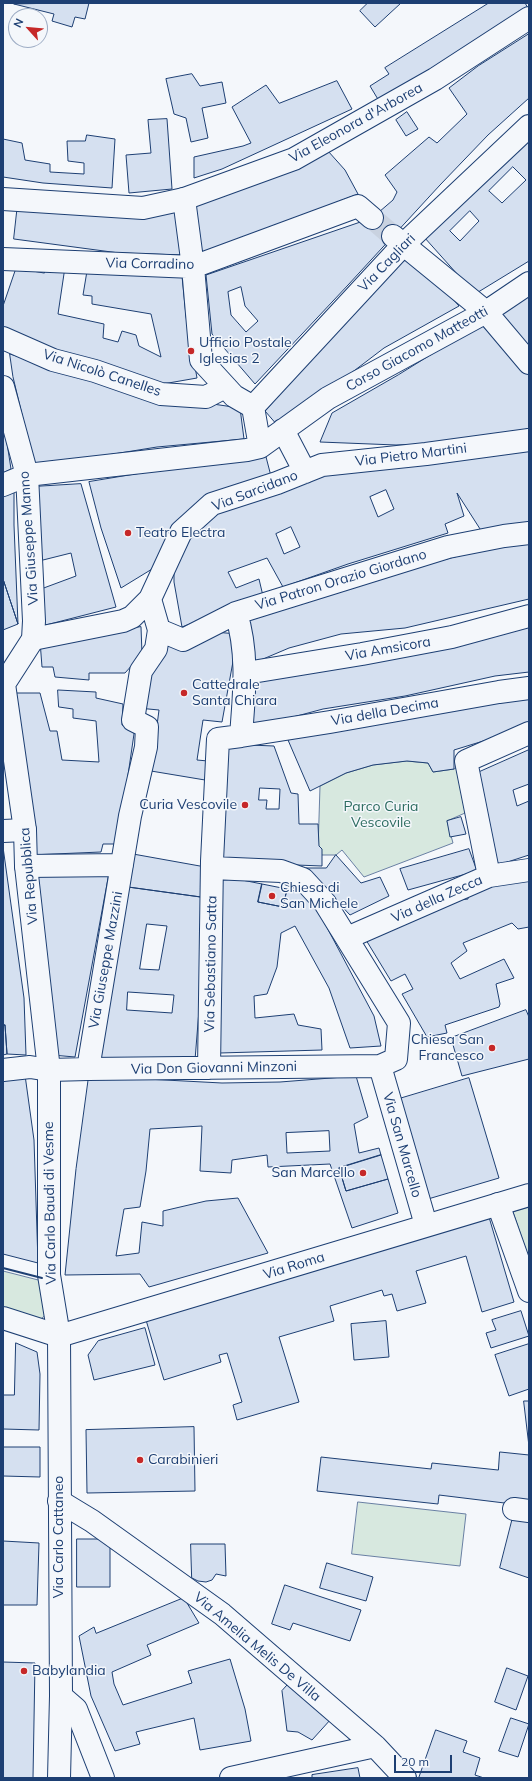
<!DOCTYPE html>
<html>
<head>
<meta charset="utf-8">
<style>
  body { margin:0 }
  #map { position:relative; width:532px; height:1781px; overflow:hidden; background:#f4f7fb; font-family:Mulish,sans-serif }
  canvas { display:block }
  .frame { position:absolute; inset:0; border:4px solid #1d3f73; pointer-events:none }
  .north { position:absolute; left:8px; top:8px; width:40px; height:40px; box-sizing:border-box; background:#f4f7fb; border:1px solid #9eadc5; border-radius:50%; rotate:297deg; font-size:11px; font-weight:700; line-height:16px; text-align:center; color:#1d3f73 }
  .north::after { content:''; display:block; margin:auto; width:14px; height:18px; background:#c62828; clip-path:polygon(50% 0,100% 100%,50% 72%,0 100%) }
  .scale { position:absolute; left:394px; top:1755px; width:58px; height:18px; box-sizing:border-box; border:2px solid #1d3f73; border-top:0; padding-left:5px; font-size:12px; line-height:14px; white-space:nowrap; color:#1d3f73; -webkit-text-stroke:3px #f4f7fb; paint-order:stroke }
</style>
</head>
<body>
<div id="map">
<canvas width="532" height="1781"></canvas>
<div class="frame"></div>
<div class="north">N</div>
<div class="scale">20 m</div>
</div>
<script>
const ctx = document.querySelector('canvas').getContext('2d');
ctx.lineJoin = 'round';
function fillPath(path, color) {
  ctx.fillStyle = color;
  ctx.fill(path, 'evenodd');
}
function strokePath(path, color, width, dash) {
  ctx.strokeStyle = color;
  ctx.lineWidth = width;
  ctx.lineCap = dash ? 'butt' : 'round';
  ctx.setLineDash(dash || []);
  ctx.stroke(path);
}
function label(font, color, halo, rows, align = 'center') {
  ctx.font = font + ' Mulish,sans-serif';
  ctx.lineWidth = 3;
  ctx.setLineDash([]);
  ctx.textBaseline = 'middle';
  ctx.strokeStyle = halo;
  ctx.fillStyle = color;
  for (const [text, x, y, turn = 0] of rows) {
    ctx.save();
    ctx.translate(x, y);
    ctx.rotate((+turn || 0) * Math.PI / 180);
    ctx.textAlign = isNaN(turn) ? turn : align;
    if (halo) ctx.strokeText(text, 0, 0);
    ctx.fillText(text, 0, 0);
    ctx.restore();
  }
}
const green = new Path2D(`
  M407,761L428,763L433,772L454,769L464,766L465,813L447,821L453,843L364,877L342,850L336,855H322L318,850L320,786L346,773L373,765Z
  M529,1207V1259L513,1212Z
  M3,1271L46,1282L48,1313L36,1323L3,1314Z
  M358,1502L466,1514L460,1566L352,1554Z`);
const building = new Path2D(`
  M89,3L85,19L75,17L72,27L52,21L54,14L14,4Z
  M368,3H401L375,27L360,11Z
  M489,3H525L528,8L379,101L370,86L389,74L385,68Z
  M529,34V98L488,135L440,185L348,285L255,384L212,334L206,275L372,218L393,200L397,192L385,175L429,137L437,143L467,114L449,88L478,66ZM241,287L245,306L258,321L246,332L231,315L228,292Z
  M192,74L200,86L222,82L226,103L202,108L208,138L191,142L186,118L174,114L166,79Z
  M337,81L352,109L222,169L194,178V157L243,146L251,143L232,107L266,85L279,103Z
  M407,112L418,129L406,136L396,120Z
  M167,119L172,189L129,193L126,155L151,153L148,120Z
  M529,133V261L475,294L424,237ZM513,167L526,180L502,203L489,191ZM470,211L479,221L460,241L450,231Z
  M87,135L115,139L112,188L43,183L3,177V139L22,143L25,160L50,164V172L84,174V163L68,161L67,141H85Z
  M328,151L345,170L358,194L201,255L193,207Z
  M18,203L177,210L182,255L119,253L14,239Z
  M411,252L459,306L384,348L325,393L278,426L265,411L337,329Z
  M45,265L65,267L58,314L104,324L103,338L118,342L122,331L136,335L139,346L161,357L151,314L92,304V296L83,295L87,271L182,276L186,316L197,378L157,385L134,382L3,329V306L16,268L44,273Z
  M529,293V353L497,314Z
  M481,324L529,375V428L513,434L462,443L396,445L320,442L332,413L398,375Z
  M10,354L138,393L240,408L244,439L157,447L89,458L35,469L13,377Z
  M3,417L11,469L3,473Z
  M529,449V524L482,532L457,493L464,516L445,524L448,533L348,564L283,587L267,558L228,572L236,588L259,579L263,596L182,627L174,582V559L210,512L351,466ZM386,490L394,509L378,517L370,497ZM291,527L300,547L284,554L276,534Z
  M265,453L272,480L191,513L157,566L121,588L101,528L89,482Z
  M81,484L116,607L42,626L41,589L76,576L71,553L39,561L32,487Z
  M14,491V525L18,624L3,579V496Z
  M518,541H529V599L405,628L341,634L289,648L249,665L248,615L360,581Z
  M3,579L18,624L3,630Z
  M529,620V672L495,676L405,696L323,709L252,728L251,679Z
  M141,627L142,654L125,673H89V680L55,677L53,667H42L40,641Z
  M214,632L238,634L222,722L203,720L197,760L208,761L205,780L151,771L159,710L138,708L164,640Z
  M58,690L96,692V698L123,704L122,725L135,727L118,844H103L101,852L30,855L9,693H40L50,731H57L62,760L99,762L96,721L73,718V709L59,707Z
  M529,692V727L454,750V769L433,772L428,763L407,761L373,765L346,773L310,791L288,740L354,723Z
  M225,744L274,746L291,793L298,794L299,824H318L319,846L322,849V866L219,862ZM260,788L280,789L279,809H266L267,800H259Z
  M529,750V784L513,790L517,806L529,801V855L492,867L475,774Z
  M461,817L466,834L450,837L447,821Z
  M3,847L24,998L26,1055L7,1054L5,1025L3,1026Z
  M469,849L477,871L408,890L400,869Z
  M133,854L211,868L208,898L128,887Z
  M336,855L361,883L380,877L389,896L350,915L306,868H326Z
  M109,873L75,1057L52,1055L34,874Z
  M222,876L262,884L258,902L283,907L287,889L306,894L323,920L374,1016L381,1046L350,1048L329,988L295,926L281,933L277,967L267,994L254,996L255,1018L294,1014L298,1025L321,1029L322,1050L220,1053Z
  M529,877V927L518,929L512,923L463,943L467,951L451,963L460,979L504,959L514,978L496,984L500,1004L499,1007L445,1025L447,1033L427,1037L402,994L413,989L405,974L391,981L363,935L449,901L468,899V889Z
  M262,884L287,889L283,907L258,902Z
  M128,887L208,898L195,1060L95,1061ZM147,924L167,926L159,970L140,969ZM128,992L174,995L172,1013L127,1010Z
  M526,1010L529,1017V1059L462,1076L451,1038Z
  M5,1025L7,1054L3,1055V1026Z
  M25,1075L34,1140L38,1263L3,1254V1078Z
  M89,1076L222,1083L280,1082L356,1076L368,1117L354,1124L359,1153L379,1148L381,1155L339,1168L346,1191L388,1179L398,1213L352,1228L330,1164L268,1167L267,1155L232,1160L231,1173L200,1171L202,1126L150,1129L146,1171L140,1207L124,1209L116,1256L139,1253L142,1222L163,1226V1211L206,1201L238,1198L268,1253L149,1287L140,1274L65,1275L76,1169ZM329,1131L330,1151L287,1153L286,1133Z
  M469,1078L499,1178L428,1199L399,1099Z
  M381,1155L388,1179L346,1191L339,1168Z
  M489,1217L514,1302L482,1312L466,1256L416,1271L426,1303L397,1311L392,1294L384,1296L382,1290L330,1306L334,1321L279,1337L299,1402L237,1420L233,1405L242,1402L227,1353L219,1355L221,1362L164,1380L146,1320Z
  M521,1311L529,1336L491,1348L486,1333L496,1330L492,1320Z
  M386,1321L389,1357L354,1360L351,1324Z
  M145,1328L155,1365L94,1380L88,1355L98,1341Z
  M16,1343L37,1352L40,1374L39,1430L3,1429V1395H14Z
  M529,1344V1389L509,1396L495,1355Z
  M524,1401H529V1446Z
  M194,1427L195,1491L87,1493L86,1430Z
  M3,1447H40V1477L3,1476Z
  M500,1452L529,1455V1506L439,1495L438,1504L317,1491L321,1457L431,1469L432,1463L498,1470Z
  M513,1517L529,1519V1578L500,1568Z
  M77,1539H110V1587H77Z
  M3,1541L39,1543L37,1605H3Z
  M191,1544H225L226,1576L216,1574L212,1580L206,1582L198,1581L192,1578Z
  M327,1563L373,1577L366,1601L320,1588Z
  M285,1585L361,1610L350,1641L293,1623L290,1630L272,1624Z
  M184,1598L199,1623L147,1645L151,1655L112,1672L114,1684L123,1705L192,1683L188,1671L230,1659L245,1709L251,1741L200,1750L194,1718L136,1732L140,1744L115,1751L91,1696L79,1636L94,1627L96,1633Z
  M3,1662L35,1663L33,1778H3Z
  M507,1668L528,1676L516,1710L495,1702Z
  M292,1680L331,1719L312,1740L298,1732L287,1731L282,1691Z
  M511,1718L529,1724L518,1757L499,1751Z
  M436,1730L467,1741L463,1752L480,1758L475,1775L484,1778H419Z
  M358,1768L360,1778H312V1775Z`);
const minorTunnel = new Path2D(`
  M372,218L393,236`);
const minor = new Path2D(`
  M184,199L193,267L201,360L234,396L253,407L260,447
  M393,236L486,312L529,363
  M3,259L193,267L358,206L372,218
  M3,338L53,360L95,371L161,394L206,397L225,387
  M253,407L404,244L529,126
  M283,430L305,472
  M3,485L27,475L247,450L260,447L328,398L486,312L529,283
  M159,630L183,640L236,613L448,547L504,536L529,533
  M33,639L123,621L132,617L150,599L181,532L212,504L277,483L322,465L426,454L529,440
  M246,673L362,654L452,637L529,616
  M241,736L330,722L499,692L529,688
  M3,831L25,830
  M26,866L122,865
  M489,876L466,761L529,733
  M347,938L489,876L529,870
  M380,1066L426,1225
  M209,1068L212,861L218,739L241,736C244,695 249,654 236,613
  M88,1069L130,816L146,747L147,727L133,720L141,671L156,649L159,630L150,599
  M3,1070L30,1067L49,1070L88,1069L380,1066L396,1059L399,1023L325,903L303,879L281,871L212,868
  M498,1204L529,1291
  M3,1318L59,1336
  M59,1501L92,1521L222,1614L375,1746L405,1778
  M514,1509L529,1511
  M61,1696L76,1709L103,1778
  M231,1778L375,1746`);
const major = new Path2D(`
  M3,199L143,208L184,199L294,159L435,79L529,18
  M3,387L27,475L34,621L33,639L4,684L25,830L26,866L49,1070V1275L59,1336L61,1696L59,1778
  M59,1336L529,1195`);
const wall = new Path2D(`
  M3,1268L42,1278`);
const markers = [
  [191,351,4,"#c62828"],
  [128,533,4,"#c62828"],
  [184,693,4,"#c62828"],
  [245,805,4,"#c62828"],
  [272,896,4,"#c62828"],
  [492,1048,4,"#c62828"],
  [363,1173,4,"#c62828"],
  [140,1460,4,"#c62828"],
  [24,1671,4,"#c62828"]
];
const streetNames = [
  ["Via Eleonora d'Arborea",356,123,-29],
  ["Via Cagliari",387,263,-46],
  ["Via Corradino",150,264,1],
  ["Corso Giacomo Matteotti",417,349,-29],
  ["Via Nicolò Canelles",102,373,18],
  ["Via Pietro Martini",411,455,-7],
  ["Via Sarcidano",255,491,-21],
  ["Via Giuseppe Manno",29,538,-94],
  ["Via Patron Orazio Giordano",341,580,-17],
  ["Via Amsicora",388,649,-10],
  ["Via della Decima",385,712,-10],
  ["Via Repubblica",29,876,-95],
  ["Via della Zecca",437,899,-24],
  ["Via Giuseppe Mazzini",106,960,-80],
  ["Via Sebastiano Satta",211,964,-89],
  ["Via Don Giovanni Minzoni",214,1068,-1],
  ["Via San Marcello",402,1145,74],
  ["Via Carlo Baudi di Vesme",50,1203,-91],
  ["Via Roma",294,1266,-17],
  ["Via Carlo Cattaneo",59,1537,-90],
  ["Via Amelia Melis De Villa",257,1647,40]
];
const poiNames = [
  ["Ufficio Postale",199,343],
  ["Iglesias 2",199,359],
  ["Teatro Electra",136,533],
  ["Cattedrale",192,685],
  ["Santa Chiara",192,701],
  ["Curia Vescovile",237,805,"right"],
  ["Chiesa di",280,888],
  ["San Michele",280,904],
  ["Chiesa San",484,1040,"right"],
  ["Francesco",484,1056,"right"],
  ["San Marcello",355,1173,"right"],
  ["Carabinieri",148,1460],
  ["Babylandia",32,1671]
];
const parkNames = [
  ["Parco Curia",381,807],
  ["Vescovile",381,823]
];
fillPath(green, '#d7e8df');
strokePath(green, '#687fa3', 1);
fillPath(building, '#d5e0f0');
strokePath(building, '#1d3f73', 1);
strokePath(minorTunnel, '#c9d2e0', 22, [22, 11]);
strokePath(minor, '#1d3f73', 24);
strokePath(major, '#1d3f73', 24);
strokePath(minor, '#f4f7fb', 22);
strokePath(major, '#f4f7fb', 22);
strokePath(wall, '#1d3f73', 2);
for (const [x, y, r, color] of markers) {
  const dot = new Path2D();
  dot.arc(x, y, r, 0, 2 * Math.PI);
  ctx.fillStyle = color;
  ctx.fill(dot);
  strokePath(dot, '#f4f7fb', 1.5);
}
label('14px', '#1d3f73', '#f4f7fb', streetNames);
label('14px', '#1d3f73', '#f4f7fb', poiNames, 'left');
label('14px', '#2c6c60', '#f4f7fb', parkNames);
</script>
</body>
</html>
